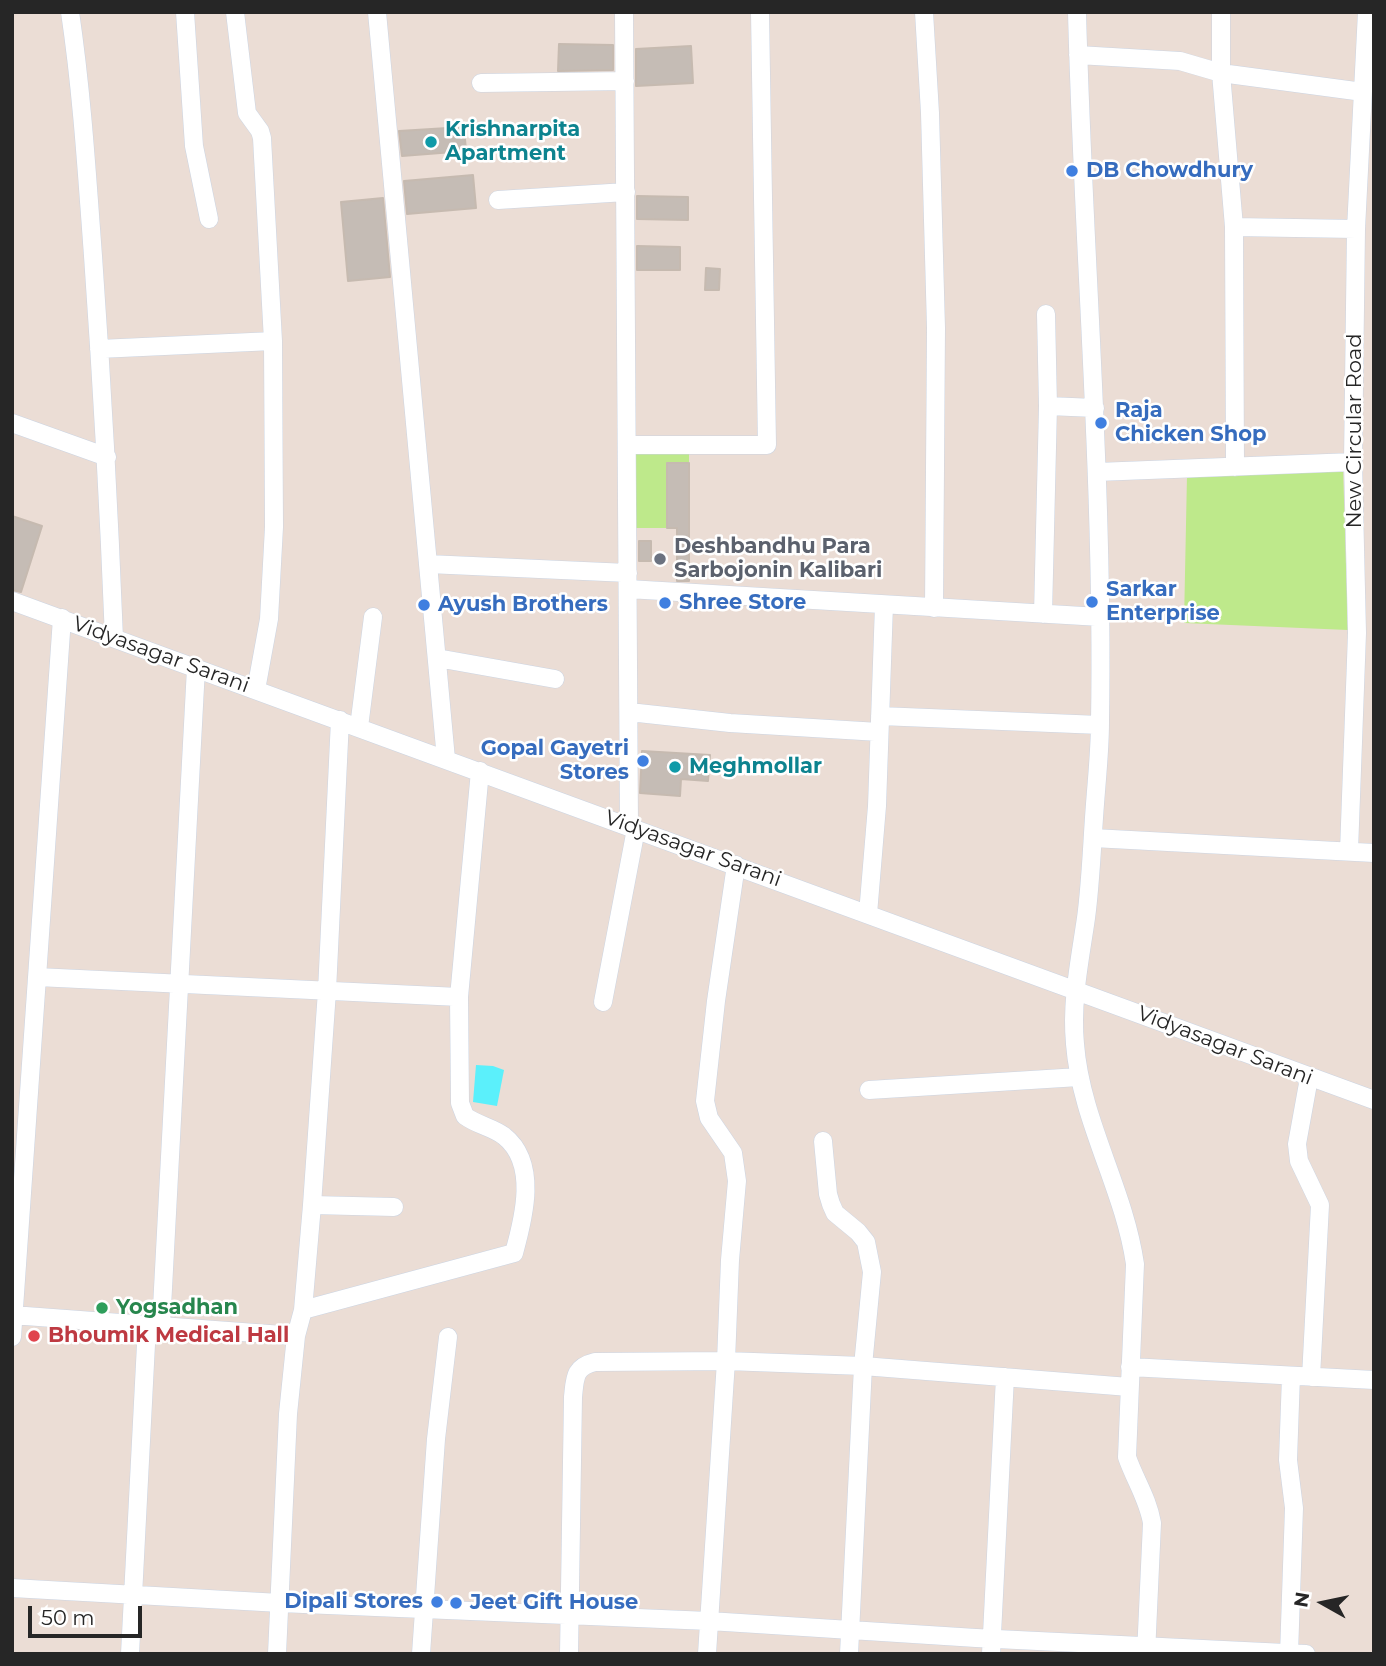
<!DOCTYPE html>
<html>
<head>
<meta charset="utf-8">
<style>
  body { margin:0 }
  #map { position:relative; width:1386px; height:1666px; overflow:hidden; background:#ebddd5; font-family:Montserrat,sans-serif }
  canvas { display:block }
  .frame { position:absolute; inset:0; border:14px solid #262626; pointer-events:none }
  .north { position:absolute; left:1288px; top:1568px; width:70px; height:70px; -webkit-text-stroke:5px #fff; paint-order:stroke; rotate:279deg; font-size:19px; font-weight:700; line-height:28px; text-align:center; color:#262626 }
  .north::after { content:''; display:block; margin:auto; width:24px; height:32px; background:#262626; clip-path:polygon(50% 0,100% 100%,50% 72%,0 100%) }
  .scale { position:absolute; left:28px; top:1606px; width:114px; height:32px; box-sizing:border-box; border:4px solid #262626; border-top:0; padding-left:9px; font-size:21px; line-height:24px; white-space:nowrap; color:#262626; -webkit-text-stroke:5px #fff; paint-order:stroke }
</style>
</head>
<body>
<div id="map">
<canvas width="1386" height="1666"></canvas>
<div class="frame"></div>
<div class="north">N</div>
<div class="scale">50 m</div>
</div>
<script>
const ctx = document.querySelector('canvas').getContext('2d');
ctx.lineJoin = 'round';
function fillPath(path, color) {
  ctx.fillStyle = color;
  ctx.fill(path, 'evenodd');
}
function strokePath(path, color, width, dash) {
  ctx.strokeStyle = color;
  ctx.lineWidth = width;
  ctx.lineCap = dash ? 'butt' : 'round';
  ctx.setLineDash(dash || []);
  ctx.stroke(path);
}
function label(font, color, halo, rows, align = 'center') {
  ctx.font = font + ' Montserrat,sans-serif';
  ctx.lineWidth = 5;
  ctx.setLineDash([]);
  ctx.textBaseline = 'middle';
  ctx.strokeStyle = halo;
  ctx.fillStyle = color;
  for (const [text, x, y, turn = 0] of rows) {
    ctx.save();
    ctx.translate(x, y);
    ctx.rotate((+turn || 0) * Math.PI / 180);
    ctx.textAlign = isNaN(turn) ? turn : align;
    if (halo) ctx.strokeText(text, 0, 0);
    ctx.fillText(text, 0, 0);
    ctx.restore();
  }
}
const green = new Path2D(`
  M635,452H689V463H667V528H630Z
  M1343,467L1348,630L1184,623L1187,475Z`);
const water = new Path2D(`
  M476,1065L493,1066L504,1070L497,1106L473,1102Z`);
const building = new Path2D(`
  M559,44L613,45V70L558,71Z
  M691,46L693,83L636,86V49Z
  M464,127L466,151L402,156L399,131Z
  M473,175L476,208L407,214L404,181Z
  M637,196L688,197V220L637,219Z
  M383,198L390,277L348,281L341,202Z
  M637,246L680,247V270H637Z
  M706,268L720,269L719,290H705Z
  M667,463H689V581H677V528H667Z
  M12,516L42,526L21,592L12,590Z
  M639,541H651V561H639Z
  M642,751L710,755L708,781L681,779L680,796L640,793Z`);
const minor = new Path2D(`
  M70,12C82,93 87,175 93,256C102,383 109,511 114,638
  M185,12L194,146L209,219
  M235,12L247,113L260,131L262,138L273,341L274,527L269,619L256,690
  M377,12L446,759
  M624,12L629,826
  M924,12L930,113L936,328L934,608
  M1077,12C1083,249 1104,485 1100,722C1100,749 1097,777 1095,804C1092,842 1091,881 1086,918C1080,960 1071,1001 1075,1044C1081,1121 1124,1188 1135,1264L1127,1457C1135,1480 1148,1499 1152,1523L1146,1654
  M1221,12V73L1363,92
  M1078,55L1180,61L1221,73L1234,227L1235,467
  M481,83L625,81
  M498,200L626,192
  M1234,227L1356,229
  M99,349L273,341
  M1048,406L1095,408
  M12,423L107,457
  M628,445H767L760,12
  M1097,472L1353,462
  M428,564L628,573
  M628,589L1100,617
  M12,601L1374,1100
  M1043,614L1048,406L1046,314
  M437,658L555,679
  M629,712L730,723L879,732
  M880,716L1100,725
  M359,727L373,617
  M1093,838L1374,853
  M1349,851L1357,633L1353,462L1356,229L1367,12
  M868,914L877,806L884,605
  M37,977L459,997
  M603,1002L636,829
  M1309,1078L1297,1144L1299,1161L1320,1205L1311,1377
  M869,1090L1079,1077
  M823,1141L828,1194L831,1204L835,1213L858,1232L866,1242L872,1272L863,1366L849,1654
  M312,1205L394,1207
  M303,1310L514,1253C524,1217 538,1163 504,1136C492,1127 477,1125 465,1116L460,1103L459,997L480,771
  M12,1315L296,1336
  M161,1326L196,668
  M12,1337L62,618
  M1130,1367L1374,1380
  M12,1588L280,1603L709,1621L976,1638L1306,1654
  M130,1654L147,1325
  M277,1654L288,1414L296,1336L303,1310L312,1205L327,991L340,720
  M421,1654L436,1439L448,1337
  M569,1654L573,1397C575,1378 574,1367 595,1362L726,1361L863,1366L1129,1387
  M707,1654L726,1361L730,1260L737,1181L733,1153L709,1118L705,1101L716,1001L736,865
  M991,1654L1005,1377
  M1289,1654L1294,1508L1288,1460L1291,1376`);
const markers = [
  [431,142,7,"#0f9aa8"],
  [1072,171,7,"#3f7fe0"],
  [1101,423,7,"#3f7fe0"],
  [660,559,7,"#6b7280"],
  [1092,602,7,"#3f7fe0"],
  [665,603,7,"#3f7fe0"],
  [424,605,7,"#3f7fe0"],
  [643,761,7,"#3f7fe0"],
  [675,767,7,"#0f9aa8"],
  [102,1308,7,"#2e9e5b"],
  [34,1336,7,"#e0444e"],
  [437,1602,7,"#3f7fe0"],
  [456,1603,7,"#3f7fe0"]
];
const cultureNames = [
  ["Krishnarpita",445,130],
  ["Apartment",445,154],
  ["Meghmollar",689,767]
];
const shopNames = [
  ["DB Chowdhury",1086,171],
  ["Raja",1115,411],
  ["Chicken Shop",1115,435],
  ["Sarkar",1106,590],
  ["Enterprise",1106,614],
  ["Shree Store",679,603],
  ["Ayush Brothers",438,605],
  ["Gopal Gayetri",629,749,"right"],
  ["Stores",629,773,"right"],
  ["Dipali Stores",423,1602,"right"],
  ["Jeet Gift House",470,1603]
];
const streetNames = [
  ["New Circular Road",1355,431,-90],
  ["Vidyasagar Sarani",161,655,20],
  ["Vidyasagar Sarani",693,849,20],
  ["Vidyasagar Sarani",1225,1046,21]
];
const worshipNames = [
  ["Deshbandhu Para",674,547],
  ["Sarbojonin Kalibari",674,571]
];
const leisureNames = [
  ["Yogsadhan",116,1308]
];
const healthNames = [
  ["Bhoumik Medical Hall",48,1336]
];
fillPath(green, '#bee98b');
fillPath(water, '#5bf0fb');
fillPath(building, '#c5bcb5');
strokePath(building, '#c6bab0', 2);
strokePath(minor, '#cbd4e2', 19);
strokePath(minor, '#fff', 18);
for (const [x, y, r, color] of markers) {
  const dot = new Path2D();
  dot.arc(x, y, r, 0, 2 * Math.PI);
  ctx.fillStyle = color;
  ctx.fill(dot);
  strokePath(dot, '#fff', 2.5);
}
label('bold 21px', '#0d838f', '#fff', cultureNames, 'left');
label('bold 21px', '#366cbe', '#fff', shopNames, 'left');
label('21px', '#262626', '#fff', streetNames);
label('bold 21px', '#5b616d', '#fff', worshipNames, 'left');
label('bold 21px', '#27864d', '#fff', leisureNames, 'left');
label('bold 21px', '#be3a42', '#fff', healthNames, 'left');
</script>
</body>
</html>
